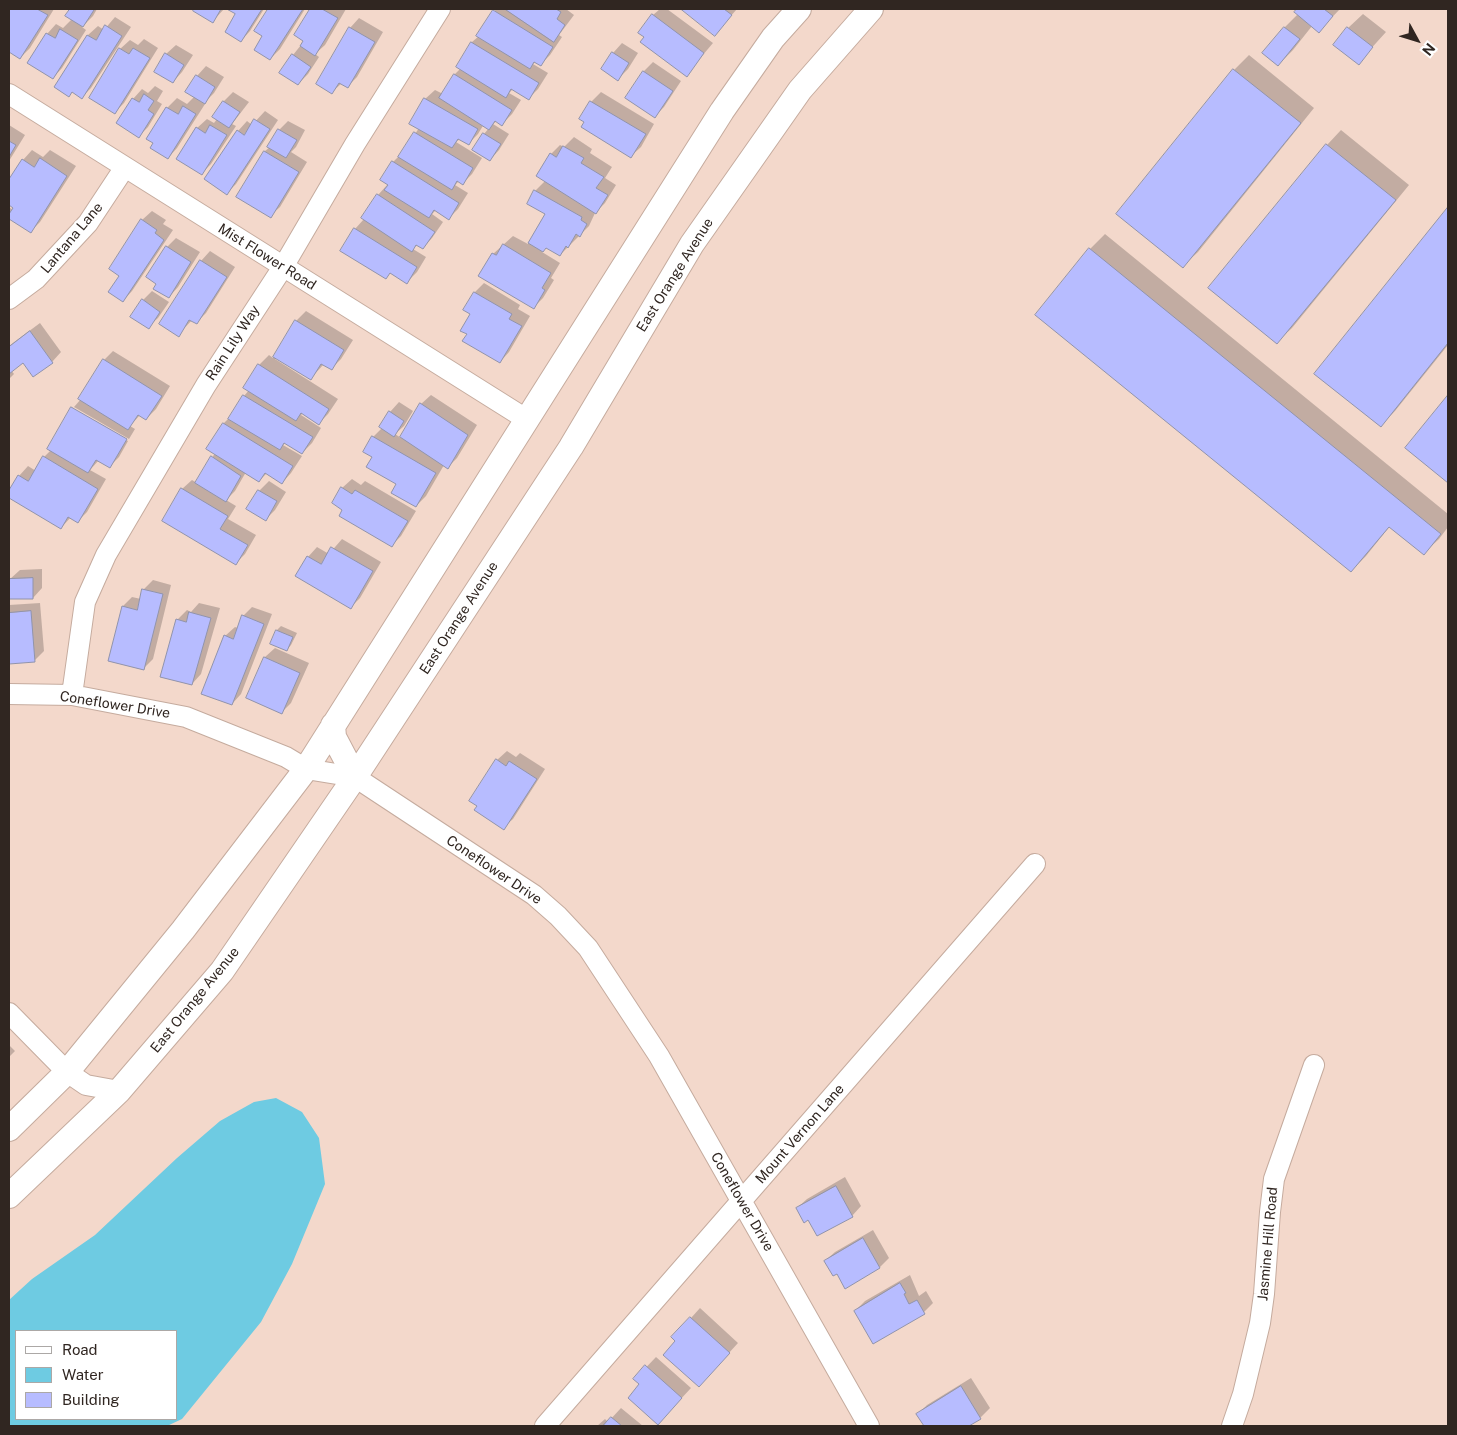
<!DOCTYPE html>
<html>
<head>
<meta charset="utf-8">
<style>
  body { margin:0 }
  #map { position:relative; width:1457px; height:1435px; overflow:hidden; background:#f3d8cb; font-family:"Public Sans",sans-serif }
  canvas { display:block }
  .frame { position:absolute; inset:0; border:10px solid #302621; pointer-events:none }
  .legend { position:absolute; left:15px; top:1330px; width:162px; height:90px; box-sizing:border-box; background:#fff; border:1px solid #aca8a6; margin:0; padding:6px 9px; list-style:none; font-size:15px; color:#302621 }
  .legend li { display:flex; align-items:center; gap:10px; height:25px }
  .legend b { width:25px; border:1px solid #aca8a6 }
  .north { position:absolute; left:1392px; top:15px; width:50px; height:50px; -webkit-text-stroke:4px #fff; paint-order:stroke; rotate:129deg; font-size:14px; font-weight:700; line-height:20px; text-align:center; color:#302621 }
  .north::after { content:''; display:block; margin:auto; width:18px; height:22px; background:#302621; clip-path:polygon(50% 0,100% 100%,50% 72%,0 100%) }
</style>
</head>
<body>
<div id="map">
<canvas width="1457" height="1435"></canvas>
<div class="frame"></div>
<ul class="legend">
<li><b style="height:6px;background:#fff"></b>Road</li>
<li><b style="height:14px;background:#6ecbe2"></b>Water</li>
<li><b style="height:14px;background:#b7bcff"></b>Building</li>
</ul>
<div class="north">N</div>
</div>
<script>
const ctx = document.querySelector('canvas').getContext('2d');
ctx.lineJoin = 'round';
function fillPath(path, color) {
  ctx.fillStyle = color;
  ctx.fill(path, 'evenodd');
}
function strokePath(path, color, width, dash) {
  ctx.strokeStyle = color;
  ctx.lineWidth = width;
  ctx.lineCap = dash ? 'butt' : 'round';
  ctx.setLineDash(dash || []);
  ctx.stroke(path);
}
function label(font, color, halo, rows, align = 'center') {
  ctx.font = font + ' "Public Sans",sans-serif';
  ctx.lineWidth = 4.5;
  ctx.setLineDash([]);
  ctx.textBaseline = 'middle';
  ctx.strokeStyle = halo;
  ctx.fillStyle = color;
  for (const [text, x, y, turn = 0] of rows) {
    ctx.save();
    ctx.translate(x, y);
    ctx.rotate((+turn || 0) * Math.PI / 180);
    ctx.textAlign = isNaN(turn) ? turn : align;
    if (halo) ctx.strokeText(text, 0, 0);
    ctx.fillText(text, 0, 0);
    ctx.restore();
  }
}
const water = new Path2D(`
  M276,1098L302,1112L319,1138L325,1184L292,1264L261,1322L182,1419L167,1426H9V1300L32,1279L95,1235L177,1158L220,1121L254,1102ZM16,1331H176V1419H16Z`);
const shadow = new Path2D(`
  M9,9H54L30,48L20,58L9,51Z
  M71,9H97L93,16L82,27L86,30L62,68L53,78L47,34L56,24L63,28L72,19L67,16Z
  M195,9H224L213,21L194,11Z
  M229,9H264L250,31L241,41L237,14Z
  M270,9H305L280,49L270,59L264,35L256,30Z
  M312,9H346L325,45L315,54L319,57L308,74L298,84L293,55L305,40L296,35Z
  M496,9H566L574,15L559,35L562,37L550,55L541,64L536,61L533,64L548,73L538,89L529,98L513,89L509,93L521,100L512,114L502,124L497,121L493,124L509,134L499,150L490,160L484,134L489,128L484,124L478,134L468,144L460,139L456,142L482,158L472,174L463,183L459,181L455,185L468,193L458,209L449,218L436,210L432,214L443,222L432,238L423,248L418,244L413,249L426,257L417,272L407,282L391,272L386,277L355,229L364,219L378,195L388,184L382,180L393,162L403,152L419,128L425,99L435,90L443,94L455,74L460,69L457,67L472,42L479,36Z
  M660,9H667L713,43L686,75L646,36L653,15Z
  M683,9H737L715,34Z
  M1298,9H1340L1319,31L1312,26L1293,50L1278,65L1285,27L1298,14L1296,12Z
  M1363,14L1386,32L1358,63L1348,28Z
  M115,17L131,27L91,88L82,97L73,91L69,96L55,87L88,35L98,26L104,30Z
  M359,18L383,32L357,77L348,86L342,83L332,92L350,28Z
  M144,39L158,48L124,103L115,112L120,49L130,40L138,45Z
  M622,43L638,53L628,69L618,79L613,53Z
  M176,45L193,55L182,72L173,82L166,54Z
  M1249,55L1314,108L1198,252L1183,266L1118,213L1234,70Z
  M653,62L681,81L664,107L655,116L627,97L644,71Z
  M206,66L224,77L214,93L204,103L205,104L177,148L168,158L155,143L148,139L167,108L177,98L187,104L195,96L197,76Z
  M155,86L163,91L157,101L162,104L148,127L139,136L133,99L142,89L148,93Z
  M233,92L249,102L232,124L236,126L211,164L202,173L197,128L207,119L214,123L217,119L214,117L224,101Z
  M601,92L654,124L641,147L631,156L581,119L591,102Z
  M265,111L278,120L236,184L227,193L238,131L247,121L252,125Z
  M288,121L305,130L296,147L291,152L307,162L280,207L270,216L237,196L265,151L270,147L279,130Z
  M9,125L25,135L9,161Z
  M1341,130L1409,185L1292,328L1277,342L1327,145Z
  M574,137L592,149L590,153L612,167L605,178L616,185L605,203L595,213L589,226L560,255L546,247L542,252L560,263L551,278L554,280L543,298L534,307L493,254L513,236L528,244L546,213L535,191L545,181L551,154L560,145L564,147Z
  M32,150L43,157L50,150L76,166L40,222L30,232L11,219L9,222V207L13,210L14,207L9,204V182L23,160Z
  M1448,209V345L1395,411L1380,426L1316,373Z
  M152,211L166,220L163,224L173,230L132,291L123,301L121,275L142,220Z
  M1105,234L1448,514V527L1439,539L1424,553L1390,526L1366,556L1351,571L1037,315L1090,249Z
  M176,238L200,252L178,287L169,297L167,247Z
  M210,251L235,267L206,313L196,323L192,320L178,335L201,261Z
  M484,283L520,305L518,309L530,316L509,352L500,362L468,334L475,292Z
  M152,291L169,302L158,318L148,327L143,300Z
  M306,311L353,340L341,359L332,368L324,364L311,378L277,357L275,359L338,399L328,414L319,423L303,413L301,415L321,428L312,443L302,453L286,442L283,445L302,456L291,473L282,483L267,473L259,481L246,472L235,491L226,500L236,506L228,519L256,535L245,554L236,563L182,489L192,480L197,483L215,453L224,423L232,415L244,396L249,390L245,387L259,365L269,355L273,358L296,321Z
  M40,323L61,352L52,362L23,361L11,370L14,374L9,379V346Z
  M113,351L170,386L156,409L146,419L140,415L130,426L135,429L129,439L74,407L81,399L104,360Z
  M431,395L477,425L457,458L448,467L444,465L426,496L416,506L374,456L373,437L382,428L390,412L399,402L413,411L404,426L395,434L401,438L421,404Z
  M1448,397V481L1407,448Z
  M73,407V410L128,441L119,457L110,466L99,460L90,470L106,479L87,512L78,521L71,517L61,528L9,497V493L19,476L28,466L36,471L44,457L51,450Z
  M352,479L361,485L365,481L416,511L401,536L392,545L344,509L342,488Z
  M269,481L286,492L275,510L265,520L248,509L259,491Z
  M342,539L381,562L360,598L350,608L308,557L317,547L329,554Z
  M42,569V588L33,598L10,579L20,570Z
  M153,580L171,585L153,659L144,668L123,606L132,597L141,599L143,590Z
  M40,603L44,651L34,661L9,663V605Z
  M199,603L220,608L201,674L192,684L177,620L187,610L191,612Z
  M252,607L272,614L241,694L232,704L225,636L235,627L238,628L243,616Z
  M281,626L297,633L291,645L287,650L271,643L277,630Z
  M275,648L309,663L291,703L281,713L247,698L265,657Z
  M507,751L516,757L520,753L545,769L513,819L503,828L497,760Z
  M9,1045L15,1051L9,1057Z
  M845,1177L861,1206L852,1216L797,1208L807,1199Z
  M873,1230L889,1258L880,1267L846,1287L837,1272L825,1261L835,1252Z
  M910,1275L919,1296L926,1291L933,1303L924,1312L855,1311L865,1301Z
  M700,1308L738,1343L708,1376L691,1318Z
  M656,1357L691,1388L667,1414L635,1379Z
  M971,1378L990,1408L980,1418L966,1426H925L918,1414L927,1405Z
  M621,1408L643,1426H597L605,1419L608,1422Z`);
const building = new Path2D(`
  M9,9H37L48,15L20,59L9,52Z
  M70,9H93L94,10L83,27L65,16Z
  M194,9H221L213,23L193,11Z
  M227,9H262L241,42L225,32L235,14Z
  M268,9H303L270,60L254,50L262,36L254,31Z
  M310,9H322L338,18L315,56L300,46L303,41L294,35Z
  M505,9H556L561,12L557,19L565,25L554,42Z
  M681,9H724L732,15L715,36Z
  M1297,9H1324L1333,16L1319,33L1294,12Z
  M493,10L553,47L541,66L534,62L530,69L476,36Z
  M652,14L704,53L687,77L640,42L644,37L638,33Z
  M105,25L122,36L82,99L72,92L69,97L54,87L87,35L96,40Z
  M349,27L375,42L348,88L339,83L332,94L316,84Z
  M1284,27L1300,39L1278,66L1262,53Z
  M1347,27L1373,47L1359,65L1333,45Z
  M60,29L78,40L53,79L27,63L46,33L55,38Z
  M471,42L539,83L529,100L511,89L506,98L456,67Z
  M119,48L129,54L133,48L150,58L115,114L89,98Z
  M612,52L629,63L618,81L601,69Z
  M165,53L184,65L173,83L154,72Z
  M292,54L311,67L298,85L279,73Z
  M1233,69L1301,123L1183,268L1116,214Z
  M643,71L673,91L655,118L625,98Z
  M454,74L512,110L502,126L495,121L489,130L439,98Z
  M196,75L215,87L205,104L185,92Z
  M144,94L154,101L148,110L154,114L139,138L116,123L132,98L139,102Z
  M424,98L478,129L469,145L458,139L452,148L409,124Z
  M223,101L240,112L229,128L212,117Z
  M590,101L646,134L631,158L581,127L584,122L579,119Z
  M183,106L196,114L168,159L150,148L153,143L146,139L166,107L178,114Z
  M254,119L270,129L227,195L204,179L237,130L244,135Z
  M210,125L227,135L202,175L176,159L196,127L205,133Z
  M278,129L297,140L286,158L267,147Z
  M414,132L473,168L463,185L457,181L452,190L398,157Z
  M483,133L501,144L490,161L472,150Z
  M9,141L16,145L9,157Z
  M1326,144L1396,200L1277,344L1208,288Z
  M563,146L584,158L581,163L604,177L596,188L608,195L596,214L536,176L550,153L556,157Z
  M264,151L299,172L271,218L236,197Z
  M40,158L67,176L31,233L9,219V214L13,208L9,205V179L22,159L34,167Z
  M392,161L459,203L449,220L434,210L429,218L384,190L388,185L380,180Z
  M534,190L582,217L581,220L587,224L580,237L576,234L568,248L566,246L560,256L546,248L543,252L528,243L545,214L527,204Z
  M377,194L435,232L423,249L416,245L412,252L361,218Z
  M1448,207V343L1381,427L1314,374Z
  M141,219L157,230L155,233L164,240L123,302L108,292L119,276L109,269Z
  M354,228L417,267L407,284L390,273L386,279L340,251Z
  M503,244L551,273L542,288L545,290L534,309L478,276L492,253L496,255Z
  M166,246L191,262L169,298L153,289L156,284L146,277Z
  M1089,248L1441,534L1424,555L1389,527L1351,572L1035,315Z
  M200,260L227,277L197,324L189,320L179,337L159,324Z
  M474,292L512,314L509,319L522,326L500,363L462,341L467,334L460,331L470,314L463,310Z
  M142,299L160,312L149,329L130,317Z
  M295,320L344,350L332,370L321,364L311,380L273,357Z
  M30,331L53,363L33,377L23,363L9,374V347Z
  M103,359L162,396L146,420L138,415L128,430L78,399Z
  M258,364L329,409L319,425L301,413L296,421L243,388Z
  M243,395L313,437L302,454L284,443L280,450L228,419Z
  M1448,395V483L1405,448Z
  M420,403L468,435L448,469L400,437Z
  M71,407L127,439L110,468L96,460L88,473L47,449Z
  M389,411L404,421L394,437L379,427Z
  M223,423L293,466L282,484L265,473L259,482L206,449Z
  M372,436L436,473L416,507L391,493L396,484L366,467L372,457L363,452Z
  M43,456L98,489L78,523L68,517L61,529L9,498V490L18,475L28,481Z
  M211,456L241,476L226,502L195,483Z
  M341,487L352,494L355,490L408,521L392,547L339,516L342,510L332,503Z
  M181,488L228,516L220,529L248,545L236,565L162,521Z
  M258,490L277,501L266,521L246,509Z
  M331,547L373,571L351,609L295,576L307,556L321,564Z
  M33,578V599H9V579Z
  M142,589L163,594L144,670L108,661L122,606L137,610Z
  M31,611L35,662L9,664V613Z
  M189,612L211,618L192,685L160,677L176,619L186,622Z
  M242,615L264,624L232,705L201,694L224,635L233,639Z
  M276,630L293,637L287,651L270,644Z
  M264,657L300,673L282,714L246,698Z
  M496,759L506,766L509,761L537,779L504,830L474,810L477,806L469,801Z
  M836,1186L853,1217L817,1236L808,1220L804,1223L796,1208Z
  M863,1238L880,1268L845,1289L837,1274L833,1276L824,1261Z
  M900,1283L906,1293L904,1294L909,1304L917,1300L925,1314L873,1344L854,1311Z
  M690,1317L730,1353L699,1387L663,1355L675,1341L671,1337Z
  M645,1365L682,1398L658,1425L628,1398L639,1384L633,1379Z
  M961,1386L981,1419L969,1426H924L916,1414Z
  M611,1417L622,1426H603Z`);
const minor = new Path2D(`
  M9,94L526,419
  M9,299L36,279L88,223L125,167
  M9,694L72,695L186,717L286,757L306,769L355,777L534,895L558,916L588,948L659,1056L869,1426
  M72,695L85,602L106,555L206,385L283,267L355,144L440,9
  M9,1013L67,1072L86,1085L119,1091
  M545,1426L1035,864
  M1232,1426L1243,1394L1260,1323L1264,1294L1270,1212L1274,1179L1314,1065`);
const tertiary = new Path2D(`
  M333,725L334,737L355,777
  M9,1129L67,1072L183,930L306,769L722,111L773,38L799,9
  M9,1196L119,1091L222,971L355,777L571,447L692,244L800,90L871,9`);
const streetNames = [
  ["Lantana Lane",72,238,-50],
  ["Mist Flower Road",267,257,32],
  ["East Orange Avenue",675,275,-58],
  ["Rain Lily Way",233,343,-57],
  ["East Orange Avenue",459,618,-57],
  ["Coneflower Drive",115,705,9],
  ["Coneflower Drive",494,870,34],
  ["East Orange Avenue",195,1000,-51],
  ["Mount Vernon Lane",800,1134,-49],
  ["Coneflower Drive",742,1202,60],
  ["Jasmine Hill Road",1268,1244,-85]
];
fillPath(water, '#6ecbe2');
fillPath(shadow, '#0003');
fillPath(building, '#b7bcff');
strokePath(building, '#9093ab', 1);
strokePath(minor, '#c5ab9e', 22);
strokePath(tertiary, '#c5ab9e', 26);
strokePath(minor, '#fff', 20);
strokePath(tertiary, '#fff', 24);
label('14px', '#302621', '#fff', streetNames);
</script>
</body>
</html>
